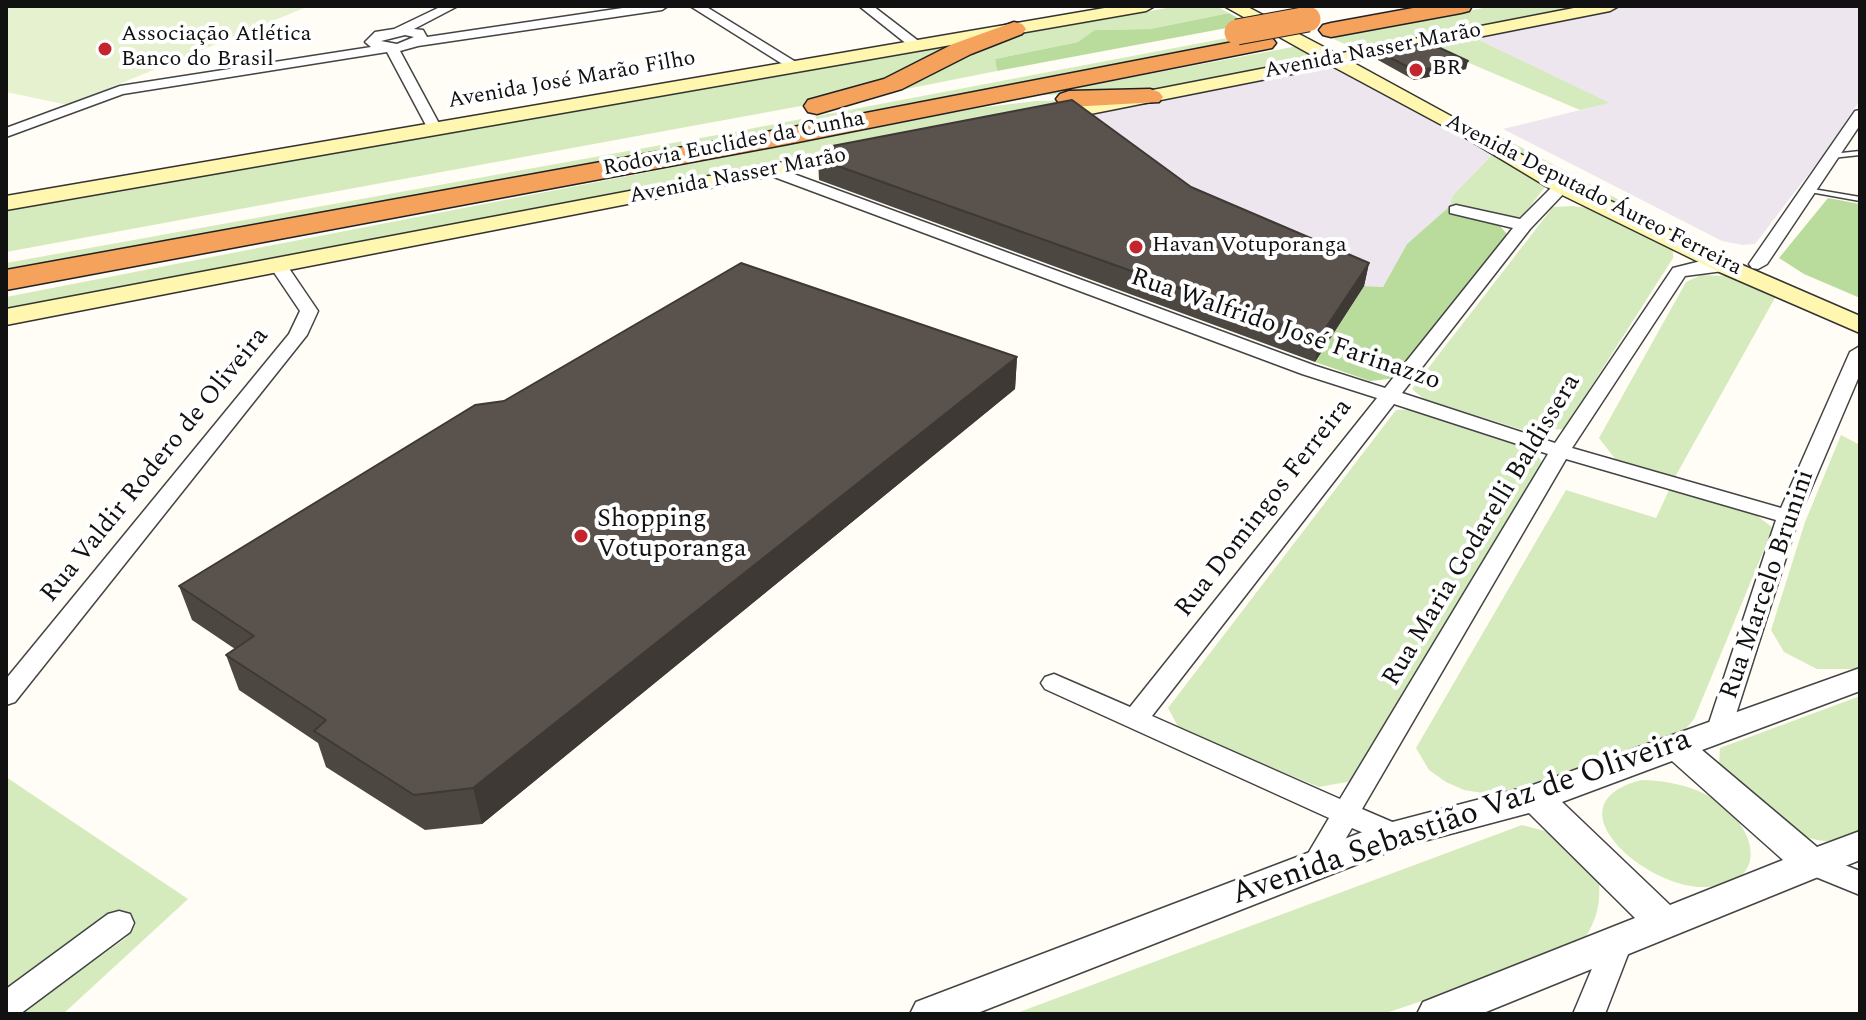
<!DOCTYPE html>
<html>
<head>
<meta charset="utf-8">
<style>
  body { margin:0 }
  #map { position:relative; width:1866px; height:1020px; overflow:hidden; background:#fffdf5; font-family:Spectral,serif }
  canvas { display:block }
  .frame { position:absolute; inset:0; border:8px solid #111; pointer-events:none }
</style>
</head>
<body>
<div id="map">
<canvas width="1866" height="1020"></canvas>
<div class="frame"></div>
</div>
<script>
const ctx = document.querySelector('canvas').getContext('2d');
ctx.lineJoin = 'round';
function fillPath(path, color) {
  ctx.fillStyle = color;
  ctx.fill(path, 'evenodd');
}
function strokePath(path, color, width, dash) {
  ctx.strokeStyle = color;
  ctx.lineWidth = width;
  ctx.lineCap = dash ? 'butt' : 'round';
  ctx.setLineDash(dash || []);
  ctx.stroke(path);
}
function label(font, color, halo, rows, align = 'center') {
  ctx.font = font + ' Spectral,serif';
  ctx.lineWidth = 8;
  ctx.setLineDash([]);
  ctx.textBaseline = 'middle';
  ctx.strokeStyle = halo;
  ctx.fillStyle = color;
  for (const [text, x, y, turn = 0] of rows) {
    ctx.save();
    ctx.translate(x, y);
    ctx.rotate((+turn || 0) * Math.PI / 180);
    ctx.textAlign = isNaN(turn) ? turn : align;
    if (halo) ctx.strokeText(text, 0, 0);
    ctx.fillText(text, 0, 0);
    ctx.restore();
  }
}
const industrial = new Path2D(`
  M1625,6H1860V100L1824,154L1755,244L1742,245L1722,241L1503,129L1609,103L1475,38Z
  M1325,66L1338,68L1494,153L1453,195L1449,207L1407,244L1383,287L1364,286L1067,118Z`);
const green = new Path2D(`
  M1178,6H1216L1229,13L1150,29L1096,30L1078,42L995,59L997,71L896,91L890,89L1012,35Z
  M1494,6H1581L1358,50L1329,37Z
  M1269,30L1281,36L6,277V263L728,133Z
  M1475,38L1610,103L1580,110L1429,46Z
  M1298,46L1313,55L1310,59L1197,83L1137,93L1038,95Z
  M945,47L951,48L929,63L828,101L6,252V207Z
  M1083,100L1080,106L6,313V297L978,108L1036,101Z
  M1496,136L1502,137L1707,247H1697L1489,139Z
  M1494,153L1544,180L1545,187L1522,217L1509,219L1449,207L1453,195Z
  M1573,206L1604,210L1673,248V258L1564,429L1526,431L1424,399L1412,389L1553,207Z
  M1701,275L1729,276L1776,296L1675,477L1616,460L1599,438L1686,282Z
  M1416,409L1532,448L1542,462L1352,781L1319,787L1180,730L1168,708L1396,410Z
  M1841,435L1860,445V669H1817L1784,652L1771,630L1805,522Z
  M1670,488L1755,514L1773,528L1694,719L1685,730L1526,789L1496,795L1464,790L1446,782L1429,770L1416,748L1566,490L1656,518Z
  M1860,696V835C1835,845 1819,843 1794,832L1719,764L1720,748Z
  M6,777L188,899L63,1014H19L126,938L135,925L126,913L20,983L6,989Z
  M1642,780C1669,781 1696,786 1718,802C1760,832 1768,886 1704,887C1645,888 1547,803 1642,780Z
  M1522,825L1556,834L1598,870C1602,903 1598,922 1577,949L1383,1014H1014Z`);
const forest = new Path2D(`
  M1229,13L1248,24L997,71L995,59L1078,42L1095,30L1150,29Z
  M1828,198L1860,204V298L1804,274L1779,258Z
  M1449,207V211L1455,215L1500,226L1507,234L1397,378L1370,381L1315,362L1364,286L1383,287L1407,244Z`);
const pitch = new Path2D(`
  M6,6H309L68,105L6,92Z`);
const service = new Path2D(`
  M1860,151V155L1832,158L1828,156L1832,154Z
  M1807,188L1860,197V201L1810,192L1806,190Z`);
const minor = new Path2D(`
  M442,6H458L414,29L423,30L427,37L636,6H668L662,10L418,46L400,51L442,129L435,133L428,129L387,52L123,94L6,137V128L120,86L371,47L365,42L375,32L394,29ZM405,35L414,37L397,44L381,41Z
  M690,6H705L804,67L792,70Z
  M859,6H873L925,46L913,49Z
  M1860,110V125L1767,264L1758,269L1752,268L1749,264L1855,111Z
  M772,166L1316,366L1385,388L1513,228L1450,213V207L1456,205L1520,219L1556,183H1568V189L1530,229L1402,393L1555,443L1673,268L1697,262H1731L1734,266L1731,270L1685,276L1572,448L1781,508L1850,352L1860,346V374L1799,517L1728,739L1719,741L1710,739L1706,732L1776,520L1566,459L1362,809L1404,827L1408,835L1404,843L1394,846L1352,828L1327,870L1317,873L1307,870L1303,862L1329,818L1045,689L1041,683L1045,677L1054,674L1130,707L1377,398L1302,374L766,174L764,171ZM1394,404L1548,454L1340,799L1152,716Z
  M278,260L284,261L318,311L307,335L15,702L6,705V679L289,334L300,311L269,265Z
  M1811,852L1860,871V895L1801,871L1797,863L1801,855Z
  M119,911L130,914L134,923L130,932L20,1014H6V989L108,914Z
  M1617,932L1628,935L1632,944L1605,1014H1573L1606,935Z`);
const tertiary = new Path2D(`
  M1860,668V691L1702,750L1817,847L1860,831V860L1481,1014H1417L1423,1002L1635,918L1529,813L1401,847L975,1014H910L916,1002L1381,825L1530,786ZM1672,761L1783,860L1670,905L1562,802Z`);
const secondary = new Path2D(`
  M1116,6H1155L1146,11L6,210V196Z
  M1224,6H1246L1337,54L1584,6H1619L1610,11L1352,62L1570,181L1733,261L1860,316V333L1717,271L1554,191L1466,138L1332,66L1045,123L1035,117L1045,111L1317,58Z
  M857,148L867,154L864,158L6,325V309Z`);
const motorway = new Path2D(`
  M1424,6H1472L1469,11L1461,13L1331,37L1323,35L1319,30L1323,25L1331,23Z
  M1014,22L1022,24L1026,29L1022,34L971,54L902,89L817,114L808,112L804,106L808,100L884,79L953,44Z
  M1264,36L1272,38L1276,43L1272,48L788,144L6,290V270L788,128Z
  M1150,89L1159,92L1163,97L1159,102L1069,107L1060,104L1056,99L1060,94L1069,91Z`);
const motorwayBridge = new Path2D(`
  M1237,32L1308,19`);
const wall = new Path2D(`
  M1379,52L1466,69L1414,80L1378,60Z
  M818,159L1191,187L1369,263L1364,286L1315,362L819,180Z
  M1017,357L1015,389L482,824L425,830L326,767L318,743L239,690L226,655L235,649L192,620L179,586Z`);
const shadedWall = new Path2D(`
  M1468,61L1466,69L1414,80L1416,71Z
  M1369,263L1364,286L1315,362L1319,338Z
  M1017,357L1015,389L482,824L473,788Z`);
const building = new Path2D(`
  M1427,42L1468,61L1416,71L1379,52Z
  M1072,100L1191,187L1369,263L1319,338L818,159L827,147Z
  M741,263L1017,357L473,788L414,795L314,731L326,720L226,655L254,636L179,586L475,405L504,401Z`);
const markers = [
  [105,49,8,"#c4262e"],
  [1416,70,8,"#c4262e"],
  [1136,247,8,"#c4262e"],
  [581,536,8,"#c4262e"]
];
const farPoinames = [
  ["Associação Atlética",121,36],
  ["Banco do Brasil",121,61],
  ["BR",1432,70],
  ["Havan Votuporanga",1152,247]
];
const farStreetnames = [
  ["Avenida Nasser Marão",1373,52,-11],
  ["Avenida José Marão Filho",572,81,-10],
  ["Rodovia Euclides da Cunha",734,145,-11],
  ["Avenida Nasser Marão",738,177,-11],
  ["Avenida Deputado Áureo Ferreira",1593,196,27]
];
const streetNames = [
  ["Rua Walfrido José Farinazzo",1285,331,19],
  ["Rua Valdir Rodero de Oliveira",156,466,-51],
  ["Rua Domingos Ferreira",1265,509,-52],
  ["Rua Maria Godarelli Baldissera",1483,531,-59],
  ["Rua Marcelo Brunini",1769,585,-71]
];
const poiNames = [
  ["Shopping",597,521],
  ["Votuporanga",597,551]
];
const nearStreetnames = [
  ["Avenida Sebastião Vaz de Oliveira",1462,819,-19]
];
fillPath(industrial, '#eee6ef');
fillPath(green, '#d5ebbd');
fillPath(forest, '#b9dc9c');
fillPath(pitch, '#e6f2cf');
strokePath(service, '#444', 3);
strokePath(minor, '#444', 3);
strokePath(tertiary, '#444', 3);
strokePath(secondary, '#333', 3);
strokePath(motorway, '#222', 3);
fillPath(service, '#fff');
fillPath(minor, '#fff');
fillPath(tertiary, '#fff');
fillPath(secondary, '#fff6b0');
fillPath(motorway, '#f5a25d');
strokePath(motorwayBridge, '#222', 27, []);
strokePath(motorwayBridge, '#f5a25d', 25);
fillPath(wall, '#4d4742');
fillPath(shadedWall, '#3f3936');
fillPath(building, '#5a524d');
strokePath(building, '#3f3936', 2);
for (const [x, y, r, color] of markers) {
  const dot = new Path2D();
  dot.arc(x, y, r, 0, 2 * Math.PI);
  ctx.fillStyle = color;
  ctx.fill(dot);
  strokePath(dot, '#fff', 3);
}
label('22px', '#111', '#fff', farPoinames, 'left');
label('22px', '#111', '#fff', farStreetnames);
label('26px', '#111', '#fff', streetNames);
label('26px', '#111', '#fff', poiNames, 'left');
label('32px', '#111', '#fff', nearStreetnames);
</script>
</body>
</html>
